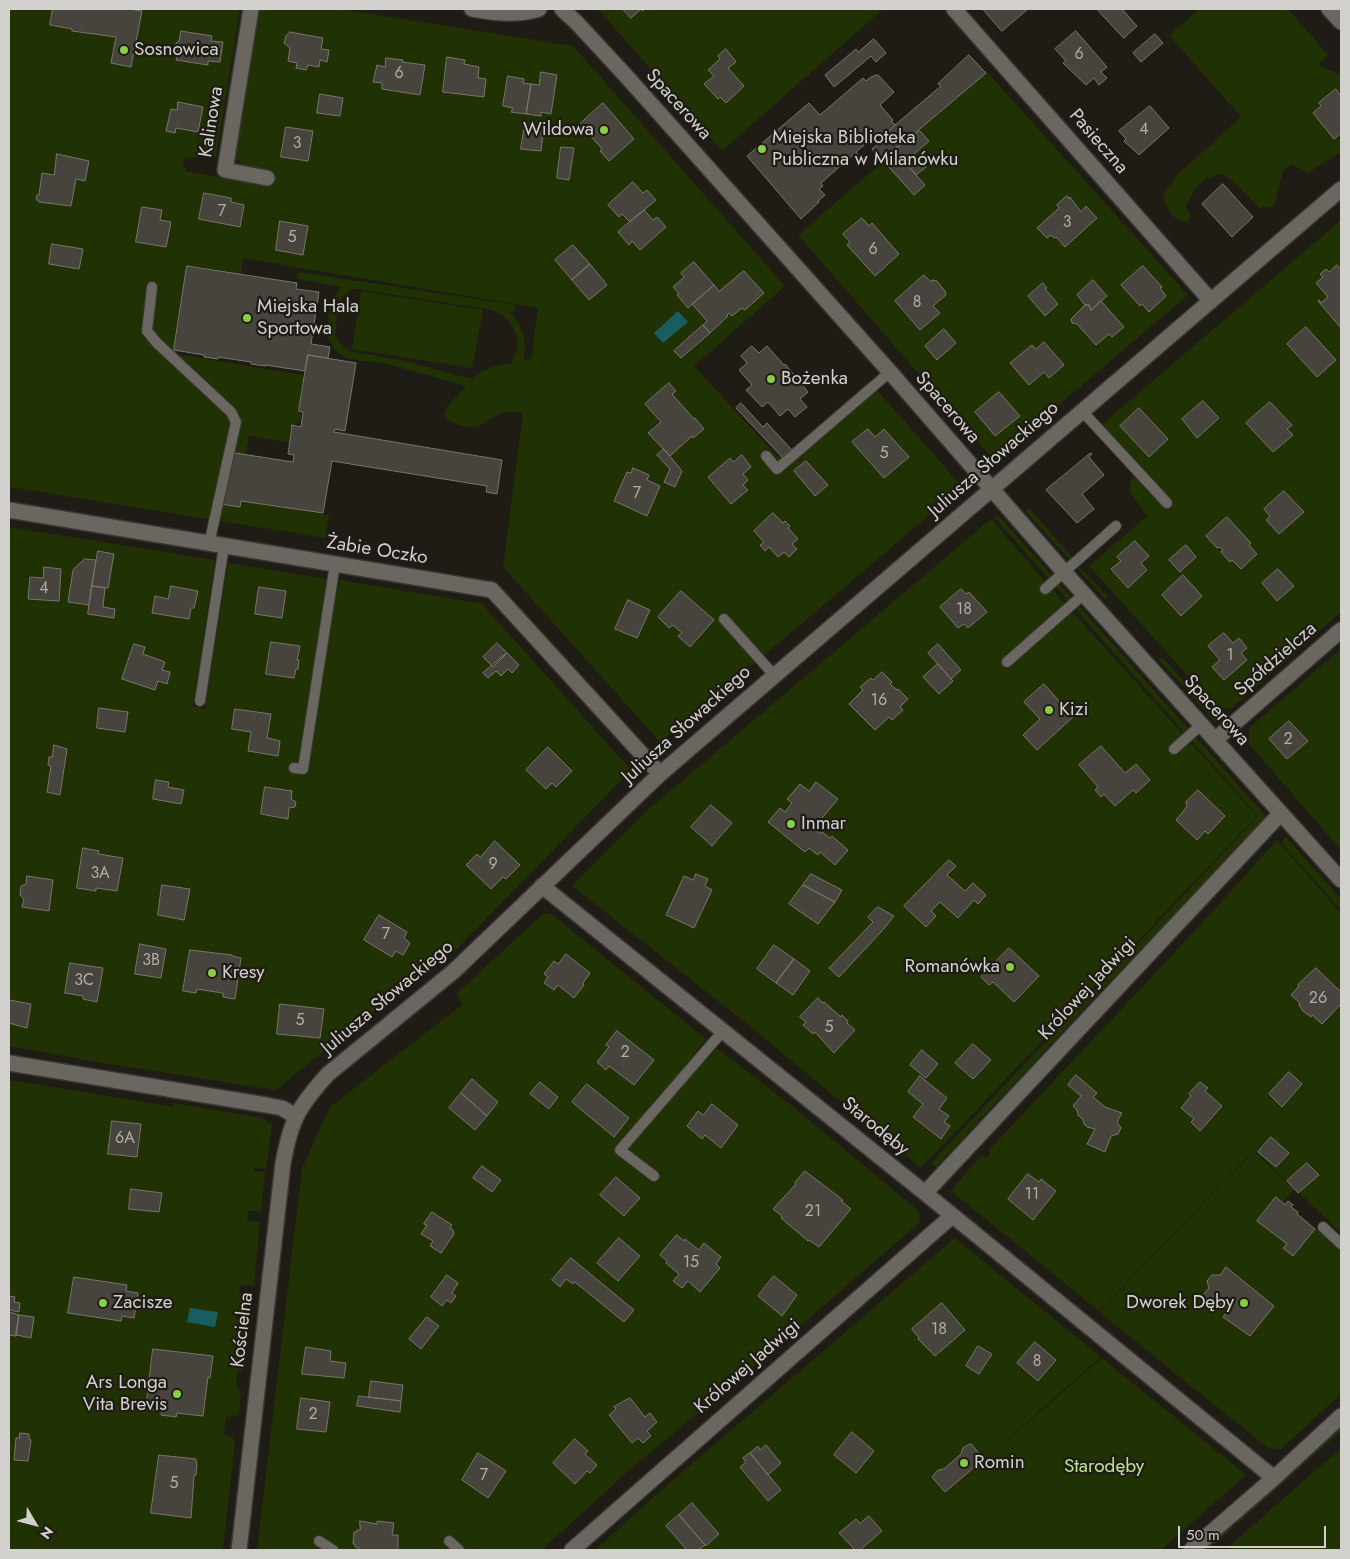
<!DOCTYPE html>
<html>
<head>
<meta charset="utf-8">
<style>
  body { margin:0 }
  #map { position:relative; width:1350px; height:1559px; overflow:hidden; background:#1f1c16; font-family:Jost,sans-serif }
  canvas { display:block }
  .frame { position:absolute; inset:0; border:10px solid #d3d1cd; pointer-events:none }
  .north { position:absolute; left:10px; top:1499px; width:50px; height:50px; -webkit-text-stroke:4px #1f1c16; paint-order:stroke; rotate:127deg; font-size:14px; font-weight:700; line-height:20px; text-align:center; color:#d3d1cd }
  .north::after { content:''; display:block; margin:auto; width:18px; height:22px; background:#d3d1cd; clip-path:polygon(50% 0,100% 100%,50% 72%,0 100%) }
  .scale { position:absolute; left:1178px; top:1526px; width:148px; height:22px; box-sizing:border-box; border:2px solid #d3d1cd; border-top:0; padding-left:6px; font-size:15px; line-height:18px; white-space:nowrap; color:#d3d1cd; -webkit-text-stroke:4px #1f1c16; paint-order:stroke }
</style>
</head>
<body>
<div id="map">
<canvas width="1350" height="1559"></canvas>
<div class="frame"></div>
<div class="north">N</div>
<div class="scale">50 m</div>
</div>
<script>
const ctx = document.querySelector('canvas').getContext('2d');
ctx.lineJoin = 'round';
function fillPath(path, color) {
  ctx.fillStyle = color;
  ctx.fill(path, 'evenodd');
}
function strokePath(path, color, width, dash) {
  ctx.strokeStyle = color;
  ctx.lineWidth = width;
  ctx.lineCap = dash ? 'butt' : 'round';
  ctx.setLineDash(dash || []);
  ctx.stroke(path);
}
function label(font, color, halo, rows, align = 'center') {
  ctx.font = font + ' Jost,sans-serif';
  ctx.lineWidth = 4.5;
  ctx.setLineDash([]);
  ctx.textBaseline = 'middle';
  ctx.strokeStyle = halo;
  ctx.fillStyle = color;
  for (const [text, x, y, turn = 0] of rows) {
    ctx.save();
    ctx.translate(x, y);
    ctx.rotate((+turn || 0) * Math.PI / 180);
    ctx.textAlign = isNaN(turn) ? turn : align;
    if (halo) ctx.strokeText(text, 0, 0);
    ctx.fillText(text, 0, 0);
    ctx.restore();
  }
}
const green = new Path2D(`
  M9,9H240L216,156L184,158L183,162L186,171L269,187L272,173L251,169L235,158L259,9H340L573,46L785,286L694,366L778,457L780,455L782,457L869,381L959,483L956,492L811,616L660,742L503,567L523,413C518,411 514,412 508,412C495,414 494,417 484,423C469,432 456,425 444,416L447,407L466,386L384,363L348,359L335,350L328,339L326,331L331,300L342,287L297,279L298,272L516,305L514,312L509,311C523,326 528,340 523,361L531,359L538,308L243,258L241,274L195,266L176,354L308,376L299,424L296,423L292,443L249,436L238,500L329,515L325,538L9,487ZM357,289L492,310C514,319 525,341 511,363C497,366 483,368 472,379L405,361L349,351L344,347L335,336L338,306L341,299L346,294L351,290Z
  M598,9H883L722,151Z
  M1200,9H1288L1328,55L1318,65L1341,75V152L1307,173L1292,164L1284,169L1274,206L1259,208C1246,196 1237,183 1223,174C1200,177 1195,188 1186,207L1191,216L1187,222C1168,218 1169,211 1163,195L1177,175L1241,117L1169,35Z
  M987,72L1188,295L994,460L798,235Z
  M1341,220V612L1232,708L1216,707L1089,566L1147,516L1133,497L1129,488L1132,477L1135,474L1093,432Z
  M361,291L483,310L472,368L352,349Z
  M1028,507L1074,559L1071,561L1026,512Z
  M998,515L1265,815L1263,822L1093,999L936,1167L931,1163L1258,816L994,517Z
  M991,519L1049,586L1257,816L921,1168L746,1023L572,886L650,808Z
  M9,527L215,560L193,706L205,709L228,563L327,579L326,586L338,588L340,580L482,604L631,770L458,948L376,1009L276,1090L102,1063L9,1046Z
  M1078,565L1108,597L1106,600L1077,568Z
  M1341,649V850L1249,744V728Z
  M1162,657L1219,720L1216,723L1159,660Z
  M1286,837L1341,899V910L1281,843Z
  M1277,840L1341,913V1233L1254,1150L1099,1311L951,1191L961,1178L982,1155L986,1158L990,1153L988,1151L1191,935Z
  M550,913L706,1039L692,1057L705,1062L717,1048L797,1110L920,1212L919,1223L740,1378L626,1473L542,1550H257L302,1168L330,1107L462,1005L457,993L543,914Z
  M9,1080L169,1106L173,1107V1103L262,1118L272,1125L266,1169L253,1168V1171L265,1172L261,1212L248,1211L247,1220L260,1222L254,1286L240,1285L239,1293L252,1295L249,1315L236,1314V1318L249,1319L243,1370L237,1372L236,1386L241,1390L239,1415L226,1417L224,1434L232,1437L235,1441L223,1550L9,1549Z
  M1254,1151L1294,1190L1284,1201L1341,1251V1394L1281,1449H1269L1099,1312Z
  M955,1238L1101,1357L935,1503L1102,1358L1246,1475L1161,1550H595L659,1492Z
  M1341,1425V1431L1237,1524L1234,1522Z
  M1341,1448V1550H1225Z
  M1231,1525L1233,1528L1208,1550H1202Z`);
const water = new Path2D(`
  M678,311L688,322L663,343L654,333Z
  M190,1308L218,1312L215,1327L187,1322Z`);
const building = new Path2D(`
  M53,9H129L142,11L131,67L111,63L116,37L72,31V29L50,25Z
  M623,9H645L642,11L641,9L631,18Z
  M983,9H1028L1002,31Z
  M1097,9H1122L1137,26L1124,38Z
  M181,31L212,36L211,41L223,42L220,62L208,61V65L176,60L178,51L176,48V43L179,41Z
  M1076,31L1107,67L1101,72L1107,78L1099,85L1094,78L1086,85L1063,63L1066,61L1055,49Z
  M290,32L323,38L321,49L329,50L327,62L320,60L319,67L308,65L306,70L296,68L297,63L288,61L290,48L284,43L286,36Z
  M1155,34L1163,43L1141,62L1133,53Z
  M874,39L886,53L876,62L871,56L834,87L825,75L856,49L858,52Z
  M726,49L736,62L728,68L744,86L726,103L720,97L718,99L704,84L714,76L708,70L720,59L718,56Z
  M969,55L986,73L882,161L872,149L886,138L884,136L895,125L941,86L938,84Z
  M447,57L465,60L464,64L479,67L478,78L486,79L484,97L443,92Z
  M386,58L403,60L402,62L425,65L420,95L382,89V83L373,82L377,65L385,67Z
  M541,72L557,75L551,114L541,112V116L526,114L531,84L539,85Z
  M878,75L894,92L880,105L893,120L891,121L895,125L882,138L877,134L856,152L859,156L856,158L853,155L821,183L823,186L819,189L825,195L818,201L819,202L801,219L747,156L809,103L820,115L863,78L866,81L871,77Z
  M508,76L524,79L523,83L531,84L526,114L511,112L513,108L503,106Z
  M1336,89L1341,96V133L1334,139L1313,113L1321,106L1319,103Z
  M320,94L343,98L340,116L317,113Z
  M178,102L203,107L198,132L176,128L175,133L166,131L171,109L177,110Z
  M603,103L634,139L609,161L600,151L602,149L589,134L587,136L578,126Z
  M1150,106L1169,128L1139,155L1124,141L1126,139L1119,131Z
  M525,125L544,126L541,151L521,149Z
  M286,127L313,131L308,161L281,157Z
  M920,131L929,141L914,154L926,167L916,175L897,153L896,155L893,151Z
  M561,147L574,148L569,180L557,178Z
  M897,153L925,185L914,195L886,164Z
  M57,154L89,161L85,181L76,179L71,206L39,202L36,199L37,195H39L42,173L54,175Z
  M633,182L643,193L647,190L656,200L630,222L622,214L619,217L608,205Z
  M1223,184L1253,217L1232,237L1202,204Z
  M204,193L231,198V202L244,205L240,227L199,219Z
  M1067,196L1069,199L1070,197L1081,212L1086,206L1097,218L1065,247L1056,237L1054,238L1051,235L1047,238L1037,228L1059,208L1057,205Z
  M142,207L162,210L160,220L171,222L166,247L136,242Z
  M644,210L653,220L657,217L666,227L640,250L632,241L629,245L618,232Z
  M862,218L869,226L872,223L899,254L875,276L847,245L850,242L843,234Z
  M280,221L308,226L303,255L276,250Z
  M52,244L83,249L79,269L49,264Z
  M573,245L590,264L572,280L555,260Z
  M694,262L714,285L688,308L677,295L679,294L673,287L684,277L681,273Z
  M590,264L607,285L589,300L572,280Z
  M1337,265L1341,270V326L1340,327L1318,301L1319,300L1321,303L1328,297L1316,283L1323,277L1320,274L1326,269L1329,272Z
  M187,266L297,283L296,289L319,292L311,344L330,347L328,358L308,355L305,371L265,365V366L251,364V362L218,357V359L204,357V355L174,350Z
  M1143,266L1162,287L1160,288L1166,296L1149,312L1142,304L1140,306L1121,285Z
  M744,271L764,293L745,310L742,308L732,316L729,313L727,315L728,316L710,333L703,325L707,321L692,304L714,285L719,291Z
  M924,275L931,282L932,280L937,281L945,291L946,295L933,306L940,313L920,330L895,301Z
  M1093,280L1107,296L1091,310L1089,305H1085L1077,295Z
  M1043,283L1047,288L1045,289L1058,304L1045,316L1028,296Z
  M1101,301L1124,327L1112,337L1109,334L1096,345L1077,324L1072,323L1071,319L1085,305H1089L1091,310Z
  M703,325L710,333L681,358L674,351Z
  M1306,327L1336,360L1317,377L1287,344Z
  M944,329L956,343L937,360L925,346Z
  M1044,342L1064,365L1049,378L1044,372L1029,385L1010,363L1032,345L1036,349Z
  M752,346L759,353L767,346L784,365L785,364L808,392L800,399L807,407L795,417L788,409L780,416L768,402L762,407L746,390L752,385L739,370L747,363L741,356Z
  M308,355L356,363L345,431L335,429L334,432L502,460L497,494L486,492L487,486L332,461L323,513L241,501L240,507L220,504L229,452L293,462L294,455L288,454L292,427L291,425L301,427L303,412L299,411Z
  M669,383L676,391L672,394L694,419L695,418L704,429L693,438L692,436L670,456L648,433L661,422L645,404Z
  M999,392L1020,416L995,436L975,412Z
  M1203,401L1219,418L1197,438L1182,419Z
  M1270,402L1292,425L1287,429L1293,435L1273,452L1246,423Z
  M741,403L763,427L767,423L791,449L782,457L736,408Z
  M1139,408L1168,439L1149,457L1120,426Z
  M868,429L875,437L884,429L909,457L884,478L852,442Z
  M664,449L682,471L675,487L664,482L670,469L657,455Z
  M1091,453L1092,454L1089,457L1104,475L1082,494L1094,509L1077,523L1046,490Z
  M742,455L751,467L743,474L748,480L743,485L748,490L731,504L708,477L730,458L733,462Z
  M806,461L828,485L815,496L794,471Z
  M633,468L649,475L647,480L660,486L647,516L614,501L627,472L631,473Z
  M1284,491L1304,512L1279,534L1266,520L1270,516L1264,509Z
  M773,513L783,523L785,521L790,526L788,528L798,539L792,544L797,549L789,557L784,552L778,557L769,547L765,551L760,545L764,542L754,531Z
  M1227,517L1251,543L1249,545L1257,554L1241,569L1232,560L1230,562L1221,552L1223,550L1220,547L1217,548L1206,536Z
  M1135,541L1149,556L1141,563L1147,570L1128,588L1111,569L1121,561L1117,557Z
  M1186,545L1196,557L1180,572L1169,560Z
  M98,551L114,554L108,588L92,586Z
  M85,559L96,560L89,605L68,602L73,570Z
  M44,567L61,569L59,601L28,599L30,577L43,578Z
  M1278,569L1294,586L1277,601L1262,583Z
  M1183,575L1202,596L1181,616L1162,595Z
  M92,586L105,588L103,607L115,609L114,618L88,614Z
  M171,586L198,591L194,608H191L189,619L152,613L155,596L168,599Z
  M259,587L286,591L282,618L255,614Z
  M961,589L966,594L969,592L987,612L968,628L964,624L958,628L940,607Z
  M681,591L714,620L690,647L678,636L682,633L673,625L669,628L658,617Z
  M628,600L650,610L637,638L615,629Z
  M1224,633L1233,643L1239,638L1247,648L1241,653L1247,660L1224,680L1212,667L1220,660L1208,646Z
  M271,642L300,646L297,660H299L298,669H296L294,678L266,674Z
  M497,643L507,653L493,667L483,657Z
  M134,644L145,647L143,654L165,662L162,670L170,672L167,684L158,681L155,690L122,679Z
  M938,644L961,670L951,679L928,653Z
  M507,653L519,665L512,673L508,669L501,676L496,671L488,678L483,673Z
  M938,664L953,681L939,694L923,677Z
  M882,672L892,682L890,684L897,690L898,689L908,699L900,707L903,710L892,720L889,717L875,730L849,704L863,690L860,687L871,678L873,680Z
  M1044,684L1073,717L1037,750L1023,735L1040,719L1024,702Z
  M99,708L128,712L125,732L97,728Z
  M235,709L271,714L267,738L280,741L278,756L248,751L251,732L232,729Z
  M1289,721L1308,741L1287,759L1269,739Z
  M54,745L67,749L60,795L47,792L51,766L48,765L49,757H52Z
  M1101,746L1125,773L1136,764L1150,780L1136,793L1133,790L1115,806L1104,794L1101,797L1095,790L1098,787L1079,765Z
  M548,747L572,771L556,787L552,783L546,789L526,770Z
  M156,780L169,782L168,787L184,790L181,804L153,799Z
  M816,782L838,799L818,823L815,820L810,826L821,834L822,832L830,838L832,836L848,850L835,865L820,852L818,855L809,848L805,852L768,822L780,808L785,812L792,803L787,799L800,784L809,791Z
  M265,787L292,791L291,799L296,802L295,807L289,808L288,819L261,814Z
  M1198,790L1225,816L1208,834L1205,831L1197,840L1176,820L1186,808L1187,804L1186,802Z
  M711,805L732,823L712,846L691,827Z
  M495,841L520,865L506,879L503,877L491,889L466,865L477,854L480,857Z
  M83,848L99,851L98,854L123,858L117,891L96,888V891L77,888Z
  M949,860L956,866L947,875L965,891L973,883L986,895L978,904L974,900L958,918L940,902L931,911L936,916L926,927L904,906Z
  M696,874L708,879L705,886L712,890L694,928L666,915L684,876L693,880Z
  M811,874L842,890L835,902L803,885Z
  M27,876L53,880L49,911L22,907L24,899L20,895L21,886L26,884Z
  M162,885L190,889L184,920L158,915Z
  M803,885L835,902L818,924L789,904Z
  M878,907L894,916L881,932L839,977L829,968L873,922L868,917Z
  M379,915L407,932L404,938L410,943L403,955L396,951L392,957L364,940Z
  M140,944L166,949L161,978L135,974Z
  M774,945L794,959L776,983L757,969Z
  M1009,948L1039,976L1014,1002L993,982L989,985L981,977Z
  M190,950L232,955V956L241,958L235,999L223,997V993L197,989L196,993L183,991Z
  M566,954L590,973L583,983L584,985L574,998L558,985L554,990L544,983L548,977L544,974L554,961L558,964Z
  M794,959L810,971L793,995L776,983Z
  M70,963L103,968L97,1002L83,999V996L65,993Z
  M1316,968L1341,992V1004L1322,1024L1312,1015L1311,1017L1303,1011L1299,1005L1300,1003L1291,995L1299,986L1298,985Z
  M818,998L823,1003L824,1002L841,1017L842,1015L848,1021L847,1023L855,1030L834,1053L815,1032L813,1034L803,1025L806,1022L800,1017Z
  M9,1000L31,1004L27,1028L9,1023Z
  M280,1004L324,1009L320,1038L277,1034Z
  M617,1031L654,1060L634,1085L609,1066L606,1070L597,1062L609,1047L606,1045Z
  M973,1044L991,1060L973,1079L955,1063Z
  M922,1050L938,1064L926,1078L910,1065Z
  M1289,1072L1302,1084L1282,1107L1269,1094Z
  M1076,1075L1097,1093L1093,1097L1105,1107L1122,1113L1117,1122L1121,1128L1118,1134L1111,1136L1105,1152L1087,1144L1095,1129L1087,1127L1084,1124L1083,1120L1078,1115L1077,1110L1073,1106L1081,1096L1068,1085Z
  M920,1076L947,1098L939,1109L949,1116L944,1122L950,1126L941,1139L913,1117L923,1104L908,1092Z
  M472,1079L498,1102L487,1116L461,1093Z
  M540,1082L558,1097L549,1109L530,1094Z
  M1200,1082L1208,1088L1205,1091L1222,1106L1200,1131L1191,1122L1194,1119L1181,1108L1191,1096L1189,1094Z
  M587,1084L629,1118L614,1137L572,1102Z
  M461,1093L487,1116L475,1130L449,1108Z
  M712,1104L738,1125L721,1148L705,1135L702,1139L687,1126L698,1111L703,1115Z
  M112,1121L141,1124L137,1157L108,1154Z
  M1271,1137L1289,1153L1276,1167L1258,1152Z
  M1307,1163L1319,1175L1298,1193L1287,1181Z
  M482,1166L501,1180L492,1192L473,1178Z
  M805,1171L843,1200L841,1201L851,1209L819,1247L809,1240L808,1241L781,1218L782,1216L773,1209L796,1184L795,1183Z
  M1028,1174L1039,1182L1041,1179L1056,1191L1033,1220L1008,1199Z
  M616,1177L640,1198L624,1216L600,1195Z
  M131,1189L162,1193L159,1212L129,1209Z
  M1276,1197L1285,1205L1288,1201L1293,1205L1291,1207L1298,1212L1297,1214L1315,1229L1293,1256L1283,1248L1287,1244L1257,1221Z
  M432,1212L452,1225L450,1228L453,1230L454,1234L441,1253L430,1246L433,1241L421,1234L427,1225L424,1224Z
  M677,1235L684,1241L685,1239L699,1250L704,1243L721,1257L716,1264L720,1268L700,1292L688,1281L682,1288L673,1281L679,1274L666,1263L667,1261L660,1255Z
  M619,1238L640,1256L618,1281L597,1263Z
  M571,1258L634,1310L624,1322L575,1282L573,1284L566,1279L560,1287L552,1280Z
  M1226,1267L1274,1306L1250,1336L1223,1317L1228,1310L1216,1301L1212,1306L1201,1297L1209,1288L1207,1281L1212,1275H1220Z
  M447,1275L458,1283L452,1293L456,1296L451,1303L447,1300L442,1306L431,1297Z
  M774,1276L797,1295L782,1316L758,1296Z
  M74,1277L127,1285L126,1291L138,1293L134,1318L122,1316L121,1321L68,1313Z
  M9,1296L15,1297L14,1302L20,1303L19,1312L9,1310Z
  M942,1303L965,1330L935,1356L918,1339L919,1338L912,1329Z
  M9,1312L19,1315L16,1336L9,1335Z
  M19,1315L34,1317L31,1338L16,1335Z
  M427,1317L439,1326L421,1349L409,1339Z
  M1035,1342L1056,1360L1038,1381L1017,1363Z
  M978,1346L992,1354L979,1374L966,1366Z
  M306,1347L331,1351L330,1361L346,1363L344,1378L302,1374Z
  M153,1349L213,1356L210,1378L208,1377L203,1416L177,1413L176,1417L161,1415L162,1411L146,1409Z
  M371,1381L403,1385L401,1401L369,1397Z
  M359,1396L401,1401L400,1412L357,1406Z
  M301,1398L330,1402L326,1432L297,1429Z
  M630,1398L645,1417L650,1413L657,1422L647,1431L651,1436L643,1443L638,1438L632,1443L609,1415L616,1409L614,1407Z
  M852,1432L874,1451L856,1473L834,1455Z
  M20,1433L29,1434V1439L31,1440L28,1461L14,1460L16,1438H19Z
  M575,1439L588,1451L585,1454L597,1465L590,1473L587,1471L575,1484L553,1463Z
  M971,1444L984,1459L945,1492L932,1477L938,1470L944,1469L961,1454L963,1448Z
  M766,1445L781,1463L768,1475L750,1453L758,1446L760,1450Z
  M478,1453L506,1471L488,1498L462,1480Z
  M750,1453L781,1490L768,1501L740,1467L746,1462L743,1458Z
  M159,1455L196,1459V1462L197,1463L196,1475H194L191,1518L151,1513Z
  M692,1503L719,1534L706,1546L679,1515Z
  M679,1515L705,1545L698,1550H687L666,1526Z
  M869,1516L882,1531L860,1550H855L839,1533L856,1519L860,1523Z
  M360,1521L377,1524V1521L394,1523L392,1535H398V1550H358L359,1548L355,1547V1544H353L354,1532H357V1530H360Z`);
const lane = new Path2D(`
  M152,287L147,331L157,343L231,412L236,422L209,544
  M1082,411L1167,503
  M766,456L777,469L890,372
  M1045,589L1116,526
  M724,619L774,675
  M1007,662L1084,594
  M200,701L224,546
  M1174,749L1201,725
  M294,768L303,769L335,564
  M654,1176L620,1150L723,1031
  M1323,1227L1341,1244
  M319,1541L333,1550
  M449,1541L459,1550`);
const street = new Path2D(`
  M251,9L225,170L267,178
  M472,9C495,13 516,16 539,9
  M562,9L577,23L627,77L890,372L1064,572L1341,880
  M954,9L1211,301
  M1329,9L1341,22
  M9,510L492,590L660,774
  M1215,740L1341,630
  M542,886L925,1193L1274,1478
  M9,1063L266,1105L282,1108L295,1116
  M925,1193L1281,813
  M239,1550L283,1163C291,1120 298,1107 328,1074L454,971L660,774L1341,189
  M572,1550L952,1216
  M1191,1550L1274,1478L1341,1416`);
const markers = [
  [124,50,5,"#89ce48"],
  [604,130,5,"#89ce48"],
  [762,149,5,"#89ce48"],
  [247,318,5,"#89ce48"],
  [771,379,5,"#89ce48"],
  [1049,710,5,"#89ce48"],
  [791,824,5,"#89ce48"],
  [1010,967,5,"#89ce48"],
  [212,973,5,"#89ce48"],
  [103,1303,5,"#89ce48"],
  [1244,1303,5,"#89ce48"],
  [177,1394,5,"#89ce48"],
  [964,1463,5,"#89ce48"]
];
const numberNames = [
  ["6",1079,55],
  ["6",399,74],
  ["4",1144,130],
  ["3",297,144],
  ["7",222,212],
  ["3",1067,223],
  ["5",292,238],
  ["6",873,250],
  ["8",917,303],
  ["5",884,454],
  ["7",637,494],
  ["4",44,589],
  ["18",964,610],
  ["1",1230,656],
  ["16",879,701],
  ["2",1288,740],
  ["9",493,865],
  ["3A",100,874],
  ["7",386,935],
  ["3B",151,961],
  ["3C",84,981],
  ["26",1318,999],
  ["5",300,1021],
  ["5",829,1028],
  ["2",625,1053],
  ["6A",125,1139],
  ["11",1032,1195],
  ["21",813,1212],
  ["15",691,1263],
  ["18",939,1330],
  ["8",1037,1362],
  ["2",313,1415],
  ["7",484,1476],
  ["5",174,1484]
];
const poiNames = [
  ["Sosnowica",134,50],
  ["Wildowa",594,130,"right"],
  ["Miejska Biblioteka",772,138],
  ["Publiczna w Milanówku",772,160],
  ["Miejska Hala",257,307],
  ["Sportowa",257,329],
  ["Bożenka",781,379],
  ["Kizi",1059,710],
  ["Inmar",801,824],
  ["Romanówka",1000,967,"right"],
  ["Kresy",222,973],
  ["Zacisze",113,1303],
  ["Dworek Dęby",1234,1303,"right"],
  ["Ars Longa",167,1383,"right"],
  ["Vita Brevis",167,1405,"right"],
  ["Romin",974,1463]
];
const streetNames = [
  ["Spacerowa",678,105,48],
  ["Kalinowa",212,122,-81],
  ["Pasieczna",1098,142,49],
  ["Spacerowa",947,408,49],
  ["Juliusza Słowackiego",994,460,-41],
  ["Żabie Oczko",377,551,9],
  ["Spółdzielcza",1276,660,-41],
  ["Spacerowa",1216,711,48],
  ["Juliusza Słowackiego",687,725,-42],
  ["Królowej Jadwigi",1088,989,-47],
  ["Juliusza Słowackiego",388,998,-40],
  ["Starodęby",875,1127,39],
  ["Kościelna",243,1330,-83],
  ["Królowej Jadwigi",748,1367,-41]
];
const parkNames = [
  ["Starodęby",1104,1467]
];
fillPath(green, '#203104');
fillPath(water, '#1a5d61');
fillPath(building, '#47433d');
strokePath(building, '#79756f', 1);
strokePath(lane, '#393733', 12);
strokePath(street, '#393733', 18);
strokePath(lane, '#6a6660', 10);
strokePath(street, '#6a6660', 15);
for (const [x, y, r, color] of markers) {
  const dot = new Path2D();
  dot.arc(x, y, r, 0, 2 * Math.PI);
  ctx.fillStyle = color;
  ctx.fill(dot);
  strokePath(dot, '#1f1c16', 2);
}
label('16px', '#b0aea9', null, numberNames);
label('19px', '#d3d1cd', '#1f1c16', poiNames, 'left');
label('19px', '#d3d1cd', '#1f1c16', streetNames);
label('19px', '#bde293', '#1f1c16', parkNames);
</script>
</body>
</html>
